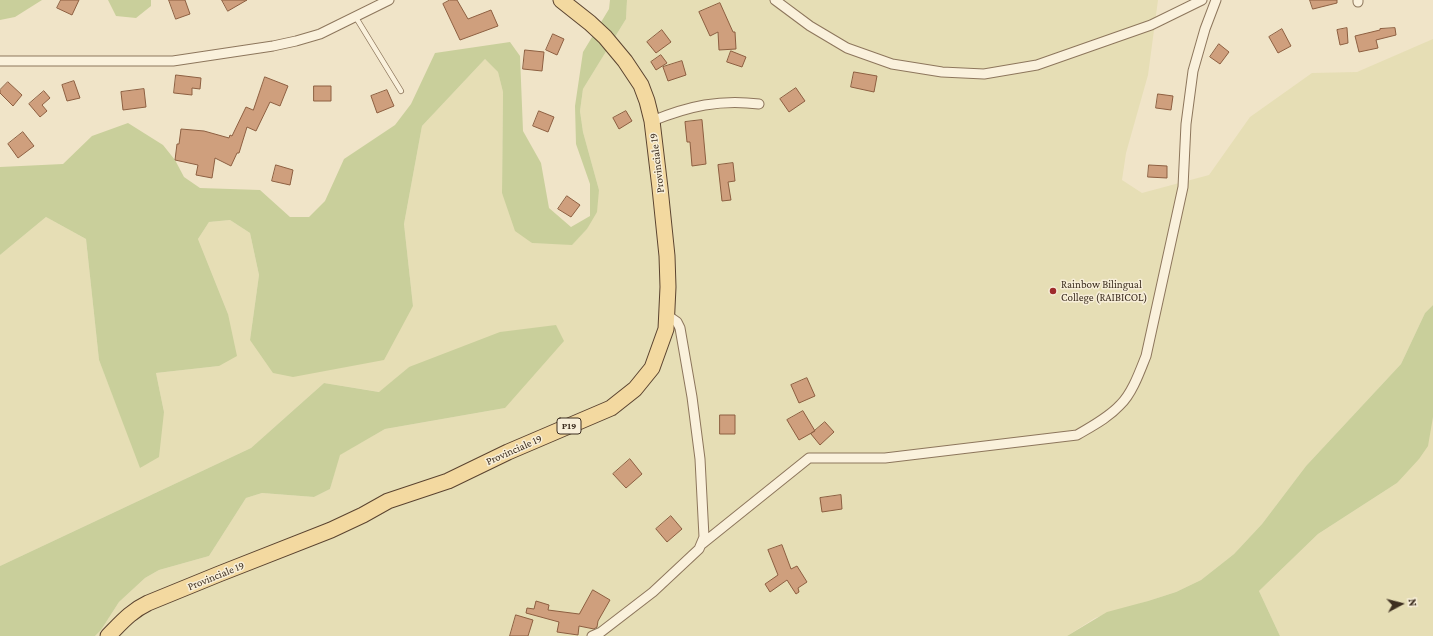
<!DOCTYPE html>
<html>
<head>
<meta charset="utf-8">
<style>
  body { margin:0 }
  #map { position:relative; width:1433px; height:636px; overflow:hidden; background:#f0e4c8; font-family:"Crimson Pro",serif }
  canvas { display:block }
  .north { position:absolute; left:1381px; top:584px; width:40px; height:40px; -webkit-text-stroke:3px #f7eed8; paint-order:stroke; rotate:83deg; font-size:11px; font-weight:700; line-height:16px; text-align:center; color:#3d2e20 }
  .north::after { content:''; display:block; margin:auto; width:14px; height:18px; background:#3d2e20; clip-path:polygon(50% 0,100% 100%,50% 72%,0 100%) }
</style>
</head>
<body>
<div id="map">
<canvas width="1433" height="636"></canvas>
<div class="north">N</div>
</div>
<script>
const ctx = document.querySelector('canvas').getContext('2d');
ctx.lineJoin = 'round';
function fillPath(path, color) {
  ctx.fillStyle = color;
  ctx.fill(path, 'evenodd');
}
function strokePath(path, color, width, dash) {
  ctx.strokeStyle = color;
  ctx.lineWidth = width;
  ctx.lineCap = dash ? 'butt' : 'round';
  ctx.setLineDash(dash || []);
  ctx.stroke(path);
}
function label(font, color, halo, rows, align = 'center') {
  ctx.font = font + ' "Crimson Pro",serif';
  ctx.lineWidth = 3;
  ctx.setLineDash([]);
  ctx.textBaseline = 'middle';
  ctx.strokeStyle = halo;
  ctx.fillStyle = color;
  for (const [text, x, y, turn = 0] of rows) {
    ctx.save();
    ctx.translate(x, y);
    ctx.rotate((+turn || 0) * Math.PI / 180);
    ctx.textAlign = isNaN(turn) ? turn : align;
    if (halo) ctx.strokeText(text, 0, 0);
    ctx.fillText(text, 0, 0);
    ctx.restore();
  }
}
const farmland = new Path2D(`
  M627,0H1158L1148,75L1126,153L1122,180L1142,193L1209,175L1250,117L1312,73L1357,72L1433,39V305L1425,313L1401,364L1306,466L1262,524L1234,554L1201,580L1176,592L1095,618L1067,636H95L101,630L119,602L145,578L159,570L209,556L246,498L262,493L314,497L330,489L339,455L385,429L505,408L409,367L380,392L324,383L251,448L0,566V255L46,217L86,239L99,360L141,468L164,412L156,373L219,366L228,314L198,239L209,222L230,220L250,233L259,275L250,340L413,306L404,224L422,126L485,59L498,72L503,92L502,193L532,243L572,244L587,229L599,190L583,132L580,111L583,89L626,19Z
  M1433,417V636H1280L1259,591L1318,534L1397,483Z`);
const green = new Path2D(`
  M0,0H42L15,17L0,20Z
  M108,0H151V6L136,18L116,16Z
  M610,0H627L626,19L583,89L580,111L583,132L599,190L597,212L587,229L572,245L532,243L515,231L502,193L503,92L498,72L485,59L422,126L404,224L413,306L384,360L293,377L273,373L250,340L259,275L250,233L230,220L209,222L198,239L228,314L237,356L219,366L156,373L164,412L159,457L140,468L99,360L86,239L46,217L0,255V167L63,164L92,136L128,123L163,145L175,160L184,177L200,188L260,190L290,217H309L325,201L344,159L395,125L411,104L435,53L510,42L520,56L523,131L541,163L549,208L571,227L590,216V184L576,144L575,106L583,52L609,9Z
  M1433,305V417L1428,446L1419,459L1397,483L1318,534L1259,591L1280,636H1067L1107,612L1148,601L1176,592L1201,580L1234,554L1262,524L1306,466L1401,364L1425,313Z
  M556,325L564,341L505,408L385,429L340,455L330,489L314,497L262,493L246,498L209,556L159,570L145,578L119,602L101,630L95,636H0V566L251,448L324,383L379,392L409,367L500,332Z`);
const building = new Path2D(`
  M61,0H79L72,15L57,8Z
  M169,0H185L190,14L176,19Z
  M222,0H247L228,11Z
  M450,0H457L468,19L491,10L498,26L460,40L443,4Z
  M1310,0H1337V3L1313,9Z
  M720,3L733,32H735L736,49L719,50L718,32L710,36L699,12Z
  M1347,28L1348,43L1340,45L1337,30Z
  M1395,28L1396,35L1376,40L1378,48L1359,52L1355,36L1380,30V29Z
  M1282,29L1291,46L1278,53L1269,37Z
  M662,30L671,42L656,53L647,42Z
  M553,34L564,39L557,55L546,50Z
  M1219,44L1229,52L1220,64L1210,57Z
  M525,50L544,52L542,71L523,69Z
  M731,51L746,57L742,67L727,62Z
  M661,55L667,63L656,70L651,62Z
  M682,61L686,75L668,81L663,67Z
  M854,72L877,76L874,92L851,87Z
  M176,75L201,78L200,89L192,88V95L174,93Z
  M265,77L288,86L280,106L270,102L256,131L247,127L239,153H237L231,166L215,158L212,178L196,175L198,165L175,160L177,144H179L181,129L204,131L229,138L230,135L232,136L246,107L253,110Z
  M74,81L80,98L67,101L62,85Z
  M8,82L22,95L13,106L0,93V90Z
  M314,86H331V101H314Z
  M796,88L805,101L789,112L780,99Z
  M144,89L146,107L123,110L121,92Z
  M387,90L394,106L377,113L371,96Z
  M44,91L50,98L42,105L47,111L40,117L29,104Z
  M1158,94L1173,96L1171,110L1156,108Z
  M539,111L554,117L548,132L533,126Z
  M626,111L632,121L619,129L613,118Z
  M702,120L706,164L692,166L690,142H687L685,122Z
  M23,132L34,146L18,158L8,144Z
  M733,163L735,181L728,182L731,200L722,201L718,165Z
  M276,165L293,170L290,185L272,181Z
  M1149,165L1167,166V178L1148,177Z
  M567,196L580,205L571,217L558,209Z
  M807,378L815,396L799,403L791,385Z
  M803,411L815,431L799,440L787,420Z
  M720,415H735V434H720Z
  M825,422L834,432L820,445L811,434Z
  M630,459L642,474L626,488L613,474Z
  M841,495L842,509L822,512L820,498Z
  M671,516L682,529L667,542L656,529Z
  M782,545L791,569L797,566L807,582L798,588L799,592L796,594L787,580L770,592L765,584L778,575L768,550Z
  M593,590L610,600L598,621L597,627L594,629L579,626L578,635L557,632L559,622L526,613L527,608L534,609L536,601L549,605L548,610L579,614Z
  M516,615L533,620L528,636H510Z`);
const service = new Path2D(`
  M355,16L401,91`);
const minor = new Path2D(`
  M775,0L810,26L847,48L892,64L942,72L984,74L1037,65L1151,25L1202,0
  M1358,0V2
  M0,61H173L273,46L296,41L320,34L389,0
  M652,121C689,106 720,99 759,104
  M702,544L809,458H885L1077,435C1092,426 1108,418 1120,405C1132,394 1140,371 1146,356L1183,187L1186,124L1193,71L1205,29L1216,0
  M592,636L601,632L653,592L699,549L704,537L700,459L692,397L680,328L677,322L667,315`);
const primary = new Path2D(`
  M108,636C121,623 131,611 148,603L219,574L331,530L363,515L388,501L448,481L508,452L611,408L635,389L652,368L666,329L668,287L667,256L660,188L652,121L647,101L641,85L625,61L605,37L590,23L561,0`);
const markers = [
  [1053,291,4,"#9e2a2b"]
];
const shields = [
  [569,426,24]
];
const shieldNames = [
  ["P19",569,426]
];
const streetNames = [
  ["Provinciale 19",657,163,-97],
  ["Provinciale 19",514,450,-24],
  ["Provinciale 19",216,576,-22]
];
const poiNames = [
  ["Rainbow Bilingual",1061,285],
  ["College (RAIBICOL)",1061,298]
];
fillPath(farmland, '#e6deb5');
fillPath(green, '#c9cf9b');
fillPath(building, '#cf9f7d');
strokePath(building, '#8d5f41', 1);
strokePath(service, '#8d765c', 6);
strokePath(minor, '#8d765c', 11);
strokePath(primary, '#5b4430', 17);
strokePath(service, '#faf1dc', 4.5);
strokePath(minor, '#faf1dc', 9);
strokePath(primary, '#f3d9a0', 15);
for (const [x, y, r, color] of markers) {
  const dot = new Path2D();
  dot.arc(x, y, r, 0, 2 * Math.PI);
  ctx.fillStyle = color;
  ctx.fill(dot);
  strokePath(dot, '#f7eed8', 1.5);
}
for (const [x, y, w] of shields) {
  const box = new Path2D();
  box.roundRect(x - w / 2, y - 8, w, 16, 3);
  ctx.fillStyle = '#f7eed8';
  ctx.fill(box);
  strokePath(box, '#3d2e20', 1);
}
label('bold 10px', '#3d2e20', null, shieldNames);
label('11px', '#3d2e20', '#f7eed8', streetNames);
label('11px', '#3d2e20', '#f7eed8', poiNames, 'left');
</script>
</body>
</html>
